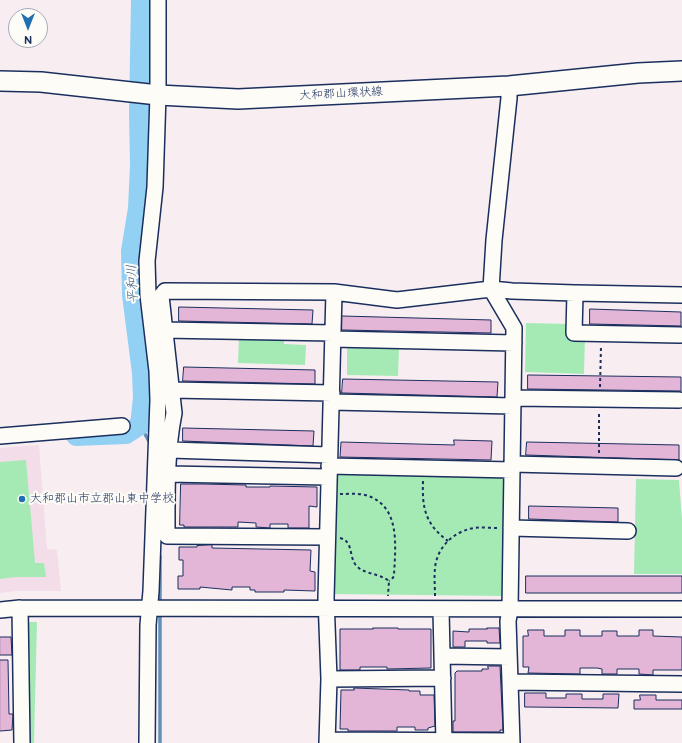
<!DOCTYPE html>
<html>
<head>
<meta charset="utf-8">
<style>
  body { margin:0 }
  #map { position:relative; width:682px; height:743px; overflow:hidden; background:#f8eef1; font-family:"Balsamiq Sans",sans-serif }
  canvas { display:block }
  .north { position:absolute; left:8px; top:8px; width:40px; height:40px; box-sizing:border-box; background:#fdfcf7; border:1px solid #a3aaba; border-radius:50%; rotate:180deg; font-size:11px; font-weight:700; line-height:16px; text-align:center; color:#1b2f5e }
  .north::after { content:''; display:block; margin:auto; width:14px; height:18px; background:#1f6fb2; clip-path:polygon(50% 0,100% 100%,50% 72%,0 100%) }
</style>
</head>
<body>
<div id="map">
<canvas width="682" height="743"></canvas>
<div class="north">N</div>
</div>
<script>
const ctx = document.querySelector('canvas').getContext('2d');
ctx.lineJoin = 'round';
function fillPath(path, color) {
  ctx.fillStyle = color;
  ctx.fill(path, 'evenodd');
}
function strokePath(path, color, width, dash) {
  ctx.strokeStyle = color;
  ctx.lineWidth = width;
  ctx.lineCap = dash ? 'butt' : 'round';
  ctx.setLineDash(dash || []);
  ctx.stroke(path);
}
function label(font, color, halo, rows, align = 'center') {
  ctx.font = font + ' "Balsamiq Sans","Klee One",sans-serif';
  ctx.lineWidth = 4;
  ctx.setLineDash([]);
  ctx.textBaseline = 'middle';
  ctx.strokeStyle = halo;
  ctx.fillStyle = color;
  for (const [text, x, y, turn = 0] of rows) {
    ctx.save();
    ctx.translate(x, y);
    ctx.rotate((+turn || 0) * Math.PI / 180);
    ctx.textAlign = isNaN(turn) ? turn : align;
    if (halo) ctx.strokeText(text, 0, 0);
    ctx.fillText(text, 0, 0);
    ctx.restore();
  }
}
const built = new Path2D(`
  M39,445L47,549L57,550L61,591H16L0,593V448Z`);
const green = new Path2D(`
  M526,323L571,324L585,336L584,374L525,372Z
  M239,336L284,337V344L306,345L305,365L238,363Z
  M347,346L399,348L398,376L347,375Z
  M26,460L35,563H44L46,577H15L0,579V462Z
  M339,472L501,476L506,482L504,596L331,594L333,479Z
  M636,479L679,480L682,519V574H634Z
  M26,622H37L34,743H26Z`);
const stream = new Path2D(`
  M140,425L151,445
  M160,556V604
  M160,743V612`);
const river = new Path2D(`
  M76,436L126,434L140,425L143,398L142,373L132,295L131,251L138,208L140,165L139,112L141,0`);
const building = new Path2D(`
  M179,307L313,310L312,324L179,321Z
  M590,309L681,312V326L590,324Z
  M342,316L491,320V333L342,330Z
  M184,367L315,370V384L183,381Z
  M528,375L681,377V391L528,389Z
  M343,379L498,382L497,397L342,393Z
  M183,428L314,431L313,446L183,441Z
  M454,440L492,441L491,460L340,457L341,442L454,445Z
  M527,442L679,445V460L526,455Z
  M181,484H203L246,485V487H270V486L317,487V507L309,506V528H288V524H270V528L256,527V523L238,522V527H184V525H180Z
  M529,506L618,508V522L529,519Z
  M212,545V548L311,550L310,571L315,572V591L284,590V592H255V590H250V587H232V590L200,587V589H178V576H183V560H179V547H197V546Z
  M526,576H682V593H526Z
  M373,628H398V629H431V668L387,669V667H360V670H340V629H373Z
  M487,628H499L500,643H487V641H465V647H453V631L469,632V629H487Z
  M528,630H544V636H565V630H580V636H602V631H617V636H639V630H653V636L682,637V670H653V675L639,674V669H617V674H602V669L597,668H580V674L528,673L529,667H523V636H528Z
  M0,637H11L12,655H0Z
  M0,660H8L9,714H13L12,730L0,731Z
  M488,666H500L503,730H500V732H453V721H455V673L457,671H482V669H488Z
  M354,688L409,690V691H420V695H434L435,726L428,728V730H415V727H397V731H348V729H340L341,690H354Z
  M525,693H546V698H566V694H582V699H603V694H619L618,708L525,707Z
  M640,695H656V700H682V709H634V700H640Z`);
const path = new Path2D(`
  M600,387L601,346
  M599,453V412
  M423,481C422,508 425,524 448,541
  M340,494C348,494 357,493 365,495C402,505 395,548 394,576L392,579L389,581
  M340,538C353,541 349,555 355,564C363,575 377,572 389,581L388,596
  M435,596C435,587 434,577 435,568C437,547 454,531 474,528C482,527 491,528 499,528`);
const minor = new Path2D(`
  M509,86V98L494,240L491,289L514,328L510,610L508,621L512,743
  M575,293L574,333L680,335
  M164,330L333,333
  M333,339L514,343
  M171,390L332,393
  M513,398L679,400
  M332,402L513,406
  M0,436L122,426
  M170,450L329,455
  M512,464L676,468
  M329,466L512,470
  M168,474L328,477
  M511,528L628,531
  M327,537L167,536C167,496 166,453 174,413L161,296L165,291L334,292L397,300L491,289L512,291L575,293L682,295
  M20,608L22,743
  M0,610L20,608L682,609
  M441,610L444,743
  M442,656L509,657
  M329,679L443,678
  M511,682L682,684
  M327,740L512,741
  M147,743L148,625L151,591L158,400L157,371L148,295L147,261L155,187L158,95V0
  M327,743L329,679L326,598L334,292`);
const major = new Path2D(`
  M0,81L41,82L158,95L238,99L509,86L638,73L682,71`);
const markers = [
  [22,499,4,"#1f6fb2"]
];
const streetNames = [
  ["大和郡山環状線",341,94,-3]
];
const poiNames = [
  ["大和郡山市立郡山東中学校",30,499]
];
const waterNames = [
  ["平和川",133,284,-93]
];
fillPath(built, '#f2dde9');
fillPath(green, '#a5eab5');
strokePath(stream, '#6390b8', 3.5);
strokePath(river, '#93d1f4', 20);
fillPath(building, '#e3b5d7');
strokePath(building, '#1b2f5e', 1);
strokePath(minor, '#1b2f5e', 18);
strokePath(major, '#1b2f5e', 22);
strokePath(path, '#1b2f5e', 2, [3, 3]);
strokePath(minor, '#fdfcf7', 15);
strokePath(major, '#fdfcf7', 19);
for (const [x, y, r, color] of markers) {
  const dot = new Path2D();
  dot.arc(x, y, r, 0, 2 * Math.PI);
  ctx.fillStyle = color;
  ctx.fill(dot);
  strokePath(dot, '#fdfcf7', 1.5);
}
label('12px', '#1b2f5e', '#fdfcf7', streetNames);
label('12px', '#1b2f5e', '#fdfcf7', poiNames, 'left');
label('italic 13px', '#395884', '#fdfcf7', waterNames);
</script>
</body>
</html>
